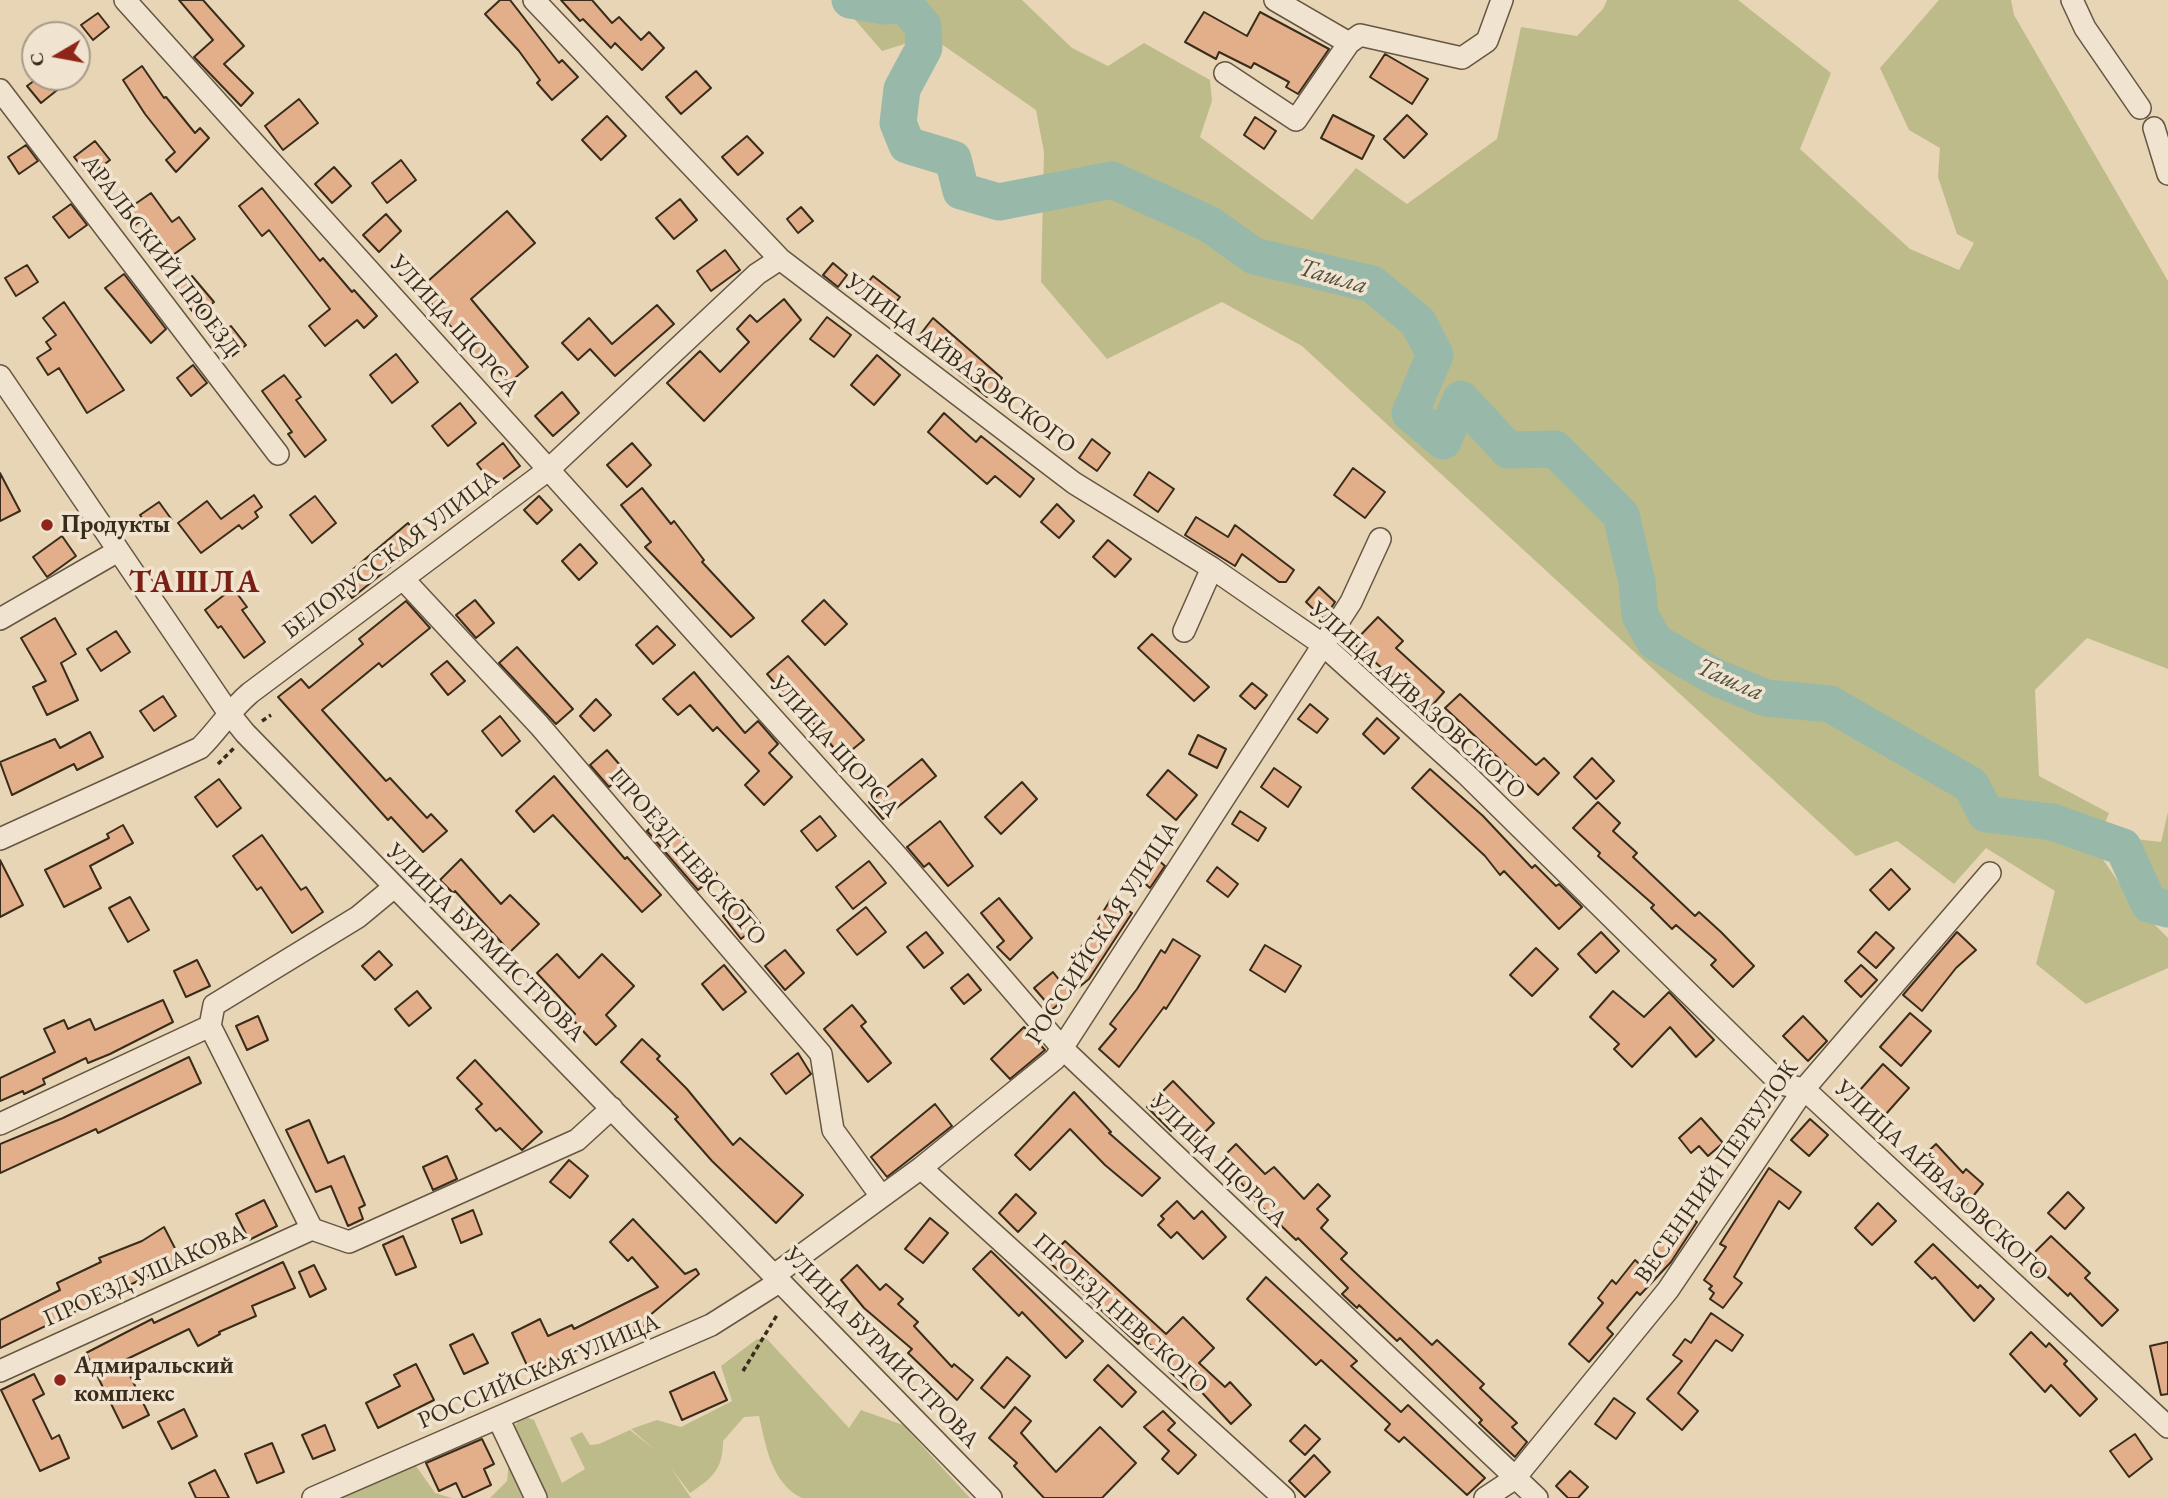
<!DOCTYPE html>
<html>
<head>
<meta charset="utf-8">
<style>
  body { margin:0 }
  #map { position:relative; width:2168px; height:1498px; overflow:hidden; background:#e8d5b6; font-family:"EB Garamond",serif }
  canvas { display:block }
  .north { position:absolute; left:21px; top:21px; width:70px; height:70px; box-sizing:border-box; background:#f0e4d0; border:2px solid #a79a88; border-radius:50%; rotate:260deg; font-size:19px; font-weight:700; line-height:28px; text-align:center; color:#392c1b }
  .north::after { content:''; display:block; margin:auto; width:24px; height:32px; background:#8f2418; clip-path:polygon(50% 0,100% 100%,50% 72%,0 100%) }
</style>
</head>
<body>
<div id="map">
<canvas width="2168" height="1498"></canvas>
<div class="north">С</div>
</div>
<script>
const ctx = document.querySelector('canvas').getContext('2d');
ctx.lineJoin = 'round';
function fillPath(path, color) {
  ctx.fillStyle = color;
  ctx.fill(path, 'evenodd');
}
function strokePath(path, color, width, dash) {
  ctx.strokeStyle = color;
  ctx.lineWidth = width;
  ctx.lineCap = dash ? 'butt' : 'round';
  ctx.setLineDash(dash || []);
  ctx.stroke(path);
}
function label(font, color, halo, rows, align = 'center') {
  ctx.font = font + ' "EB Garamond",serif';
  ctx.lineWidth = 7;
  ctx.setLineDash([]);
  ctx.textBaseline = 'middle';
  ctx.strokeStyle = halo;
  ctx.fillStyle = color;
  for (const [text, x, y, turn = 0] of rows) {
    ctx.save();
    ctx.translate(x, y);
    ctx.rotate((+turn || 0) * Math.PI / 180);
    ctx.textAlign = isNaN(turn) ? turn : align;
    if (halo) ctx.strokeText(text, 0, 0);
    ctx.fillText(text, 0, 0);
    ctx.restore();
  }
}
const green = new Path2D(`
  M838,0H1022L1072,48L1108,66L1144,43L1210,80L1212,101L1200,137L1312,220L1356,168L1407,204L1497,139L1521,27L1577,36L1603,9L1607,0H1738L1831,73L1800,149L1910,249L1959,270L1974,243L1957,234L1938,177L1940,148L1909,130L1880,68L1939,0H2011L2014,15L2168,281V669L2087,638L2035,690L2039,776L2109,813L2095,848L2133,903L2168,938V968L2086,1004L2036,964L2055,891L1986,848L1954,884L1897,841L1856,856L1302,346L1222,302L1107,359L1041,282L1044,152L1036,110L930,36L882,51Z
  M2168,812V897L2152,892L2139,869L2135,839L2161,842Z
  M757,1339H767L849,1428L861,1410L903,1425L970,1498H802C771,1483 766,1446 759,1416L744,1417L723,1441C723,1470 712,1478 690,1493L671,1468L691,1498H490L507,1481L512,1429L523,1416L534,1420L562,1483L585,1469L570,1438L582,1432L590,1445L599,1444L630,1430L655,1450L631,1429L657,1420L681,1427L732,1401L721,1366Z
  M414,1463L435,1493L452,1498H336Z`);
const river = new Path2D(`
  M850,0L884,6L904,4L923,26L924,48L902,89L898,123L907,145L953,159L961,191L999,202L1112,180L1209,224L1254,256L1372,284L1418,322L1435,355L1410,413L1443,441L1461,399L1508,450L1555,449L1621,515L1637,582L1640,615L1655,642L1717,678L1766,698L1830,704L1971,785L1986,814L2052,822L2123,847L2149,904L2168,909`);
const building = new Path2D(`
  M179,0H203L244,46L224,64L253,93L241,106L194,57L213,40Z
  M500,0H510L559,63L562,60L578,77L552,100L537,83L540,80L519,51L485,14Z
  M561,0H592L612,23L619,17L641,40L649,32L664,48L642,70L615,43L611,48L583,19L580,21Z
  M1204,12L1247,36L1260,12L1329,49L1298,94L1286,87L1289,82L1254,63L1251,68L1219,52L1216,59L1185,42Z
  M98,13L109,27L93,40L81,25Z
  M1385,54L1428,79L1412,104L1370,77Z
  M142,66L164,98L166,97L195,133L200,128L209,138L176,172L166,160L175,152L145,114L123,80Z
  M696,71L711,88L681,114L666,97Z
  M39,77H52L61,87L41,103L27,86Z
  M299,99L318,123L283,150L265,126Z
  M1333,115L1374,136L1362,159L1321,138Z
  M1407,115L1427,134L1404,158L1384,139Z
  M607,116L626,136L601,160L582,140Z
  M1255,117L1276,131L1264,149L1244,135Z
  M747,136L763,153L738,175L722,157Z
  M95,141L110,160L89,176L74,157Z
  M26,145L38,161L19,174L8,157Z
  M401,160L416,180L387,203L372,183Z
  M334,167L351,186L332,203L315,184Z
  M262,188L320,261L323,258L352,292L354,290L377,316L364,328L357,320L325,346L309,326L330,309L269,230L262,236L239,206Z
  M151,193L172,222L179,217L195,239L173,255L145,218L135,225L125,211Z
  M680,199L697,220L674,239L656,218Z
  M71,204L87,225L69,238L53,217Z
  M801,207L813,221L798,233L787,219Z
  M507,211L535,243L471,299L528,367L509,383L490,361L484,366L419,289Z
  M386,214L401,231L379,252L363,235Z
  M725,250L740,270L711,291L697,271Z
  M833,263L847,275L838,287L823,275Z
  M27,265L38,282L16,296L5,278Z
  M124,274L166,329L151,343L105,288Z
  M192,276L214,302L201,313H194L175,290Z
  M873,276L900,297L884,317L858,295Z
  M784,299L801,320L704,421L667,383L700,351L720,372L749,342L737,329L750,315L757,322Z
  M64,302L124,390L87,413L59,368L48,375L37,358L51,349L46,342L56,335L43,318Z
  M657,305L674,324L615,376L590,349L578,360L562,343L589,318L612,344Z
  M827,317L851,335L834,357L810,339Z
  M933,318L1002,378L987,397L916,340Z
  M231,326L246,345L231,357L215,338Z
  M396,354L418,382L392,403L370,375Z
  M877,355L900,375L874,405L851,385Z
  M193,365L207,383L191,396L177,378Z
  M284,375L301,397L296,400L326,440L305,457L288,434L292,432L262,391Z
  M562,392L579,413L553,436L535,416Z
  M460,403L476,423L448,446L432,426Z
  M944,413L976,442L981,436L1034,479L1020,497L995,476L987,484L928,432Z
  M1092,439L1110,453L1097,471L1079,458Z
  M503,443L520,466L494,486L477,464Z
  M632,443L651,465L627,487L607,465Z
  M1353,468L1385,492L1365,518L1334,495Z
  M1149,472L1174,489L1158,512L1134,495Z
  M0,473L20,511L0,521Z
  M642,488L671,524L674,521L704,560L702,562L754,618L731,637L645,547L651,542L621,505Z
  M254,495L262,507L255,512L258,517L242,529L239,525L201,553L178,523L207,501L221,519Z
  M315,496L336,523L312,543L290,515Z
  M539,496L552,510L537,524L524,510Z
  M159,502L172,520L153,534L140,515Z
  M1057,504L1074,521L1059,538L1041,522Z
  M1196,517L1228,537L1235,525L1294,570L1286,582H1279L1242,554L1235,566L1185,535Z
  M408,523L422,541L352,598L339,581Z
  M62,536L76,556L47,577L33,557Z
  M1108,540L1131,559L1115,577L1093,557Z
  M580,544L597,563L579,580L562,561Z
  M1319,587L1335,602L1324,619L1306,602Z
  M233,588L247,607L242,610L265,642L244,658L221,626L218,628L205,610Z
  M475,600L494,623L476,638L456,615Z
  M824,600L847,624L825,645L802,621Z
  M406,601L430,628L382,667L379,663L322,710L386,781L390,778L427,818L431,814L447,831L423,852L391,817L388,820L278,697L301,679L309,688L363,644L359,639Z
  M1378,617L1403,641L1396,648L1444,692L1429,709L1353,643Z
  M55,618L76,654L61,663L78,700L47,715L33,687L46,681L21,638Z
  M657,626L675,645L653,664L636,645Z
  M116,631L130,652L101,671L87,649Z
  M1152,634L1209,687L1194,701L1138,648Z
  M517,647L573,709L556,724L499,663Z
  M788,656L864,740L842,758L788,692L785,695L767,674Z
  M447,661L465,681L448,695L431,674Z
  M694,672L745,733L758,721L778,744L769,753L792,777L764,805L745,785L759,771L717,727L713,731L690,705L678,715L663,699Z
  M1252,683L1267,695L1255,709L1240,696Z
  M1460,694L1536,765L1544,758L1559,773L1538,795L1445,708Z
  M163,696L176,716L154,731L140,711Z
  M596,699L611,715L594,731L580,716Z
  M1310,704L1328,719L1317,733L1298,719Z
  M500,716L520,741L502,756L482,731Z
  M1377,718L1399,738L1384,754L1363,734Z
  M90,732L103,757L77,770L74,764L12,795L0,762L55,739L60,748Z
  M1198,735L1226,749L1217,768L1189,754Z
  M607,750L626,772L609,787L590,765Z
  M1592,758L1614,781L1596,799L1574,777Z
  M922,759L936,776L883,819L869,802Z
  M1274,768L1301,787L1288,807L1261,787Z
  M1430,769L1483,816L1532,868L1535,865L1556,886L1559,884L1582,907L1559,929L1504,871L1500,875L1485,856L1412,788Z
  M1168,770L1197,795L1176,820L1147,795Z
  M554,776L625,859L627,857L661,895L642,912L553,815L534,832L516,811Z
  M219,779L241,808L217,827L195,797Z
  M1022,782L1037,799L1001,834L985,817Z
  M1598,802L1620,823L1613,831L1637,853L1633,857L1695,916L1699,912L1721,932L1754,966L1733,987L1711,965L1716,960L1676,925L1672,929L1651,908L1654,905L1598,856L1600,853L1573,828Z
  M1240,811L1266,828L1258,841L1232,824Z
  M663,816L717,874L698,890L647,831Z
  M820,816L836,836L817,851L801,831Z
  M940,821L973,866L948,886L929,863L924,867L907,847Z
  M123,825L133,843L90,866L101,888L64,907L45,870L109,838L107,834Z
  M262,835L301,890L306,887L323,912L292,933L261,887L257,890L233,856Z
  M1149,852L1165,866L1150,888L1131,871Z
  M461,859L501,904L510,895L539,924L510,952L455,891L453,893L440,880Z
  M0,860L23,905L0,917Z
  M869,861L886,883L853,909L836,887Z
  M1217,867L1238,884L1228,897L1207,881Z
  M1891,869L1910,889L1889,910L1870,890Z
  M130,897L149,930L128,942L109,908Z
  M999,898L1032,938L1010,960L997,947L1004,941L981,913Z
  M1111,899L1132,913L1089,979L1049,1012L1044,1007L1047,1003L1034,988L1053,972L1060,981Z
  M742,900L760,923L741,939L723,916Z
  M866,907L886,932L857,955L837,930Z
  M926,932L943,953L924,968L907,947Z
  M1601,932L1619,951L1596,973L1578,954Z
  M1876,932L1894,948L1876,968L1858,952Z
  M1957,932L1976,950L1956,968L1922,1011L1903,995Z
  M1173,939L1200,956L1166,1009L1164,1007L1119,1067L1099,1049L1116,1029L1110,1024L1137,989L1161,950L1165,953Z
  M1265,945L1301,966L1285,992L1250,970Z
  M1536,948L1558,969L1532,996L1510,975Z
  M785,950L804,973L785,990L765,966Z
  M379,951L392,965L375,980L362,966Z
  M557,954L579,978L602,954L634,986L606,1015L616,1026L596,1045L571,1018L575,1014L537,973Z
  M197,960L210,986L186,997L174,971Z
  M724,965L746,992L723,1010L702,984Z
  M1861,965L1877,980L1861,997L1845,981Z
  M968,974L981,990L964,1004L951,988Z
  M417,991L431,1008L409,1026L395,1009Z
  M1613,991L1644,1017L1669,992L1714,1040L1696,1057L1670,1027L1632,1067L1614,1049L1619,1044L1590,1017Z
  M163,1000L173,1022L110,1054L88,1063L86,1058L43,1079L45,1084L24,1094L23,1091L0,1101V1078L55,1052L44,1029L64,1020L68,1029L90,1019L95,1030Z
  M852,1005L866,1022L861,1026L891,1063L868,1082L824,1029Z
  M1910,1013L1931,1031L1901,1066L1880,1047Z
  M258,1016L268,1040L247,1050L236,1026Z
  M1803,1016L1827,1041L1808,1061L1783,1036Z
  M1024,1027L1045,1050L1010,1079L991,1059Z
  M642,1039L660,1056L657,1059L687,1089L733,1145L740,1138L803,1195L776,1223L712,1161L675,1119L678,1117L621,1062Z
  M798,1053L811,1074L786,1094L771,1074Z
  M189,1057L201,1083L98,1133L96,1129L0,1173V1144L63,1118Z
  M475,1060L542,1132L522,1150L500,1128L496,1131L476,1109L482,1104L457,1078Z
  M1883,1064L1909,1088L1878,1123L1852,1099Z
  M1173,1081L1214,1123L1195,1142L1178,1124L1171,1131L1147,1107Z
  M1074,1092L1111,1132L1109,1133L1160,1178L1142,1196L1105,1165L1070,1129L1030,1170L1015,1155Z
  M935,1104L952,1126L887,1177L871,1157Z
  M1701,1118L1723,1143L1708,1156L1699,1146L1691,1153L1679,1138Z
  M1810,1119L1828,1135L1809,1156L1791,1140Z
  M309,1120L328,1163L344,1156L365,1205L359,1208L363,1219L348,1226L331,1186L316,1192L286,1130Z
  M1236,1144L1265,1174L1274,1167L1304,1199L1318,1184L1330,1196L1317,1209L1328,1220L1321,1228L1347,1253L1341,1259L1432,1345L1437,1340L1484,1384L1480,1388L1517,1423L1512,1427L1527,1442L1515,1457L1479,1423L1482,1420L1400,1338L1397,1341L1359,1305L1357,1308L1342,1294L1348,1288L1298,1238L1296,1240L1246,1192L1248,1190L1219,1161Z
  M1936,1144L1963,1173L1966,1169L1983,1184L1965,1206L1938,1184L1917,1162Z
  M447,1156L457,1179L433,1190L423,1167Z
  M569,1160L588,1176L570,1198L550,1182Z
  M1769,1168L1801,1192L1789,1209L1779,1201L1734,1277L1742,1283L1723,1308L1710,1299L1714,1293L1709,1289L1712,1286L1704,1280L1726,1247L1720,1244Z
  M2068,1192L2084,1208L2065,1229L2048,1213Z
  M1016,1194L1036,1213L1018,1232L999,1213Z
  M264,1200L277,1226L249,1240L236,1214Z
  M1177,1201L1194,1219L1202,1211L1226,1237L1203,1259L1177,1232L1171,1238L1158,1225L1164,1219L1161,1216Z
  M1878,1203L1896,1221L1872,1245L1855,1228Z
  M473,1210L482,1234L461,1243L452,1219Z
  M1681,1210L1697,1222L1671,1262L1640,1295L1637,1292L1607,1328L1613,1334L1589,1362L1569,1344L1603,1303L1598,1298L1612,1280L1616,1284L1635,1260L1643,1267Z
  M930,1218L948,1233L923,1263L905,1249Z
  M633,1219L685,1274L696,1269L699,1274L649,1316L652,1322L631,1333L629,1327L599,1342L598,1339L531,1374L512,1333L540,1319L548,1336L572,1325L574,1329L658,1287L632,1257L628,1261L610,1242Z
  M164,1227L181,1260L0,1348V1320L60,1290L57,1283L101,1262L99,1258L142,1241Z
  M403,1236L416,1267L396,1275L383,1245Z
  M2051,1236L2090,1273L2085,1278L2118,1310L2102,1326L2070,1293L2068,1296L2046,1275L2043,1277L2030,1266L2036,1259L2032,1255Z
  M1065,1241L1166,1334L1183,1317L1214,1348L1199,1363L1225,1387L1230,1382L1251,1405L1231,1424L1196,1386L1191,1391L1169,1371L1173,1367L1143,1338L1138,1344L1047,1260Z
  M1933,1244L1978,1288L1980,1285L1994,1299L1974,1321L1935,1277L1932,1279L1915,1262Z
  M991,1251L1083,1341L1066,1358L1022,1312L1019,1316L973,1269Z
  M283,1262L295,1288L252,1306L256,1316L219,1332L220,1334L198,1346L189,1329L123,1361L149,1415L123,1428L86,1353L152,1319L154,1323Z
  M314,1265L326,1289L310,1297L299,1272Z
  M857,1265L880,1290L886,1284L903,1299L898,1304L918,1322L914,1326L952,1367L954,1364L973,1380L957,1400L908,1353L912,1349L864,1308L841,1280Z
  M1266,1277L1357,1361L1351,1366L1401,1412L1408,1405L1485,1478L1467,1495L1404,1437L1399,1442L1385,1430L1390,1424L1321,1360L1316,1365L1247,1299Z
  M1711,1313L1743,1335L1732,1351L1716,1340L1678,1393L1698,1411L1682,1430L1647,1399L1682,1361L1673,1355L1685,1339L1691,1343Z
  M2031,1332L2046,1347L2049,1343L2067,1361L2064,1364L2097,1399L2080,1416L2051,1385L2045,1392L2010,1354Z
  M473,1334L488,1363L464,1374L450,1345Z
  M2168,1342V1394L2161,1395L2150,1346Z
  M1007,1357L1030,1376L1004,1408L981,1388Z
  M416,1364L434,1400L378,1428L366,1403L400,1386L394,1375Z
  M1108,1365L1136,1392L1122,1407L1094,1380Z
  M714,1372L727,1400L682,1420L670,1392Z
  M34,1374L44,1394L33,1400L52,1439L59,1435L69,1458L40,1471L1,1390Z
  M1614,1398L1635,1413L1616,1439L1595,1424Z
  M1015,1407L1031,1421L1021,1433L1056,1472L1100,1427L1136,1463L1102,1498H1044L1014,1466L1017,1463L989,1438Z
  M184,1409L197,1436L172,1449L158,1422Z
  M1163,1411L1175,1423L1168,1430L1196,1455L1178,1474L1162,1459L1169,1451L1144,1427Z
  M325,1425L335,1450L313,1459L302,1435Z
  M1305,1425L1320,1439L1305,1455L1290,1441Z
  M2135,1434L2152,1459L2129,1477L2110,1451Z
  M482,1439L494,1464L484,1469L491,1485L463,1498L456,1483L439,1491L426,1463Z
  M272,1443L284,1472L257,1483L245,1454Z
  M1314,1455L1330,1472L1305,1497L1289,1481Z
  M215,1470L229,1498H196L189,1483Z
  M1570,1471L1588,1487L1578,1498H1568L1556,1486Z`);
const path = new Path2D(`
  M262,721L271,715
  M218,764L234,748
  M743,1371L777,1315`);
const minor = new Path2D(`
  M125,0L898,857L1063,1049L1537,1498
  M534,0L780,259L1074,483L1212,568L1322,644L1466,774L1781,1084L1804,1089L2168,1427
  M1275,0L1349,43
  M2072,0L2085,28L2140,108
  M1225,73L1296,120L1349,43L1360,35L1462,58L1487,41L1502,0
  M0,90L278,454
  M2154,128L2168,174
  M0,376L228,712L245,733L991,1498
  M404,580L539,725L821,1054L833,1130L881,1196
  M0,619L118,551
  M1184,631L1212,568
  M0,839L200,748C218,730 230,710 250,693L548,470L757,274L780,259
  M210,1026L312,1229
  M0,1124L210,1026L214,1005L358,917L393,888
  M921,1168L1284,1498
  M773,1276L921,1168L1055,1059L1351,602L1380,539
  M0,1371L312,1229L349,1242L577,1140L612,1108
  M498,1418L536,1498
  M313,1498L711,1325L779,1282
  M1485,1498L1514,1479L1668,1290L1804,1089L1990,873`);
const markers = [
  [47,525,7,"#8f2418"],
  [60,1380,7,"#8f2418"]
];
const streetNames = [
  ["АРАЛЬСКИЙ ПРОЕЗД",160,256,53],
  ["УЛИЦА ЩОРСА",454,326,48],
  ["УЛИЦА АЙВАЗОВСКОГО",960,364,37],
  ["БЕЛОРУССКАЯ УЛИЦА",391,555,-37],
  ["УЛИЦА АЙВАЗОВСКОГО",1417,701,42],
  ["УЛИЦА ЩОРСА",834,747,48],
  ["ПРОЕЗД НЕВСКОГО",687,857,49],
  ["РОССИЙСКАЯ УЛИЦА",1103,933,-57],
  ["УЛИЦА БУРМИСТРОВА",485,943,45],
  ["УЛИЦА ЩОРСА",1218,1161,44],
  ["ВЕСЕННИЙ ПЕРЕУЛОК",1717,1172,-55],
  ["УЛИЦА АЙВАЗОВСКОГО",1941,1181,43],
  ["ПРОЕЗД УШАКОВА",145,1276,-24],
  ["ПРОЕЗД НЕВСКОГО",1120,1314,42],
  ["УЛИЦА БУРМИСТРОВА",881,1348,46],
  ["РОССИЙСКАЯ УЛИЦА",539,1372,-23]
];
const poiNames = [
  ["Продукты",61,525],
  ["Адмиральский",74,1366],
  ["комплекс",74,1394]
];
const waterNames = [
  ["Ташла",1333,277,16],
  ["Ташла",1730,680,24]
];
const districtNames = [
  ["ТАШЛА",195,583]
];
fillPath(green, '#bdbb89');
strokePath(river, '#98b9a9', 37);
fillPath(building, '#e3ae8a');
strokePath(building, '#392c1b', 2);
strokePath(minor, '#655642', 24);
strokePath(path, '#392c1b', 3.5, [5, 3.5]);
strokePath(minor, '#f0e4d0', 21);
for (const [x, y, r, color] of markers) {
  const dot = new Path2D();
  dot.arc(x, y, r, 0, 2 * Math.PI);
  ctx.fillStyle = color;
  ctx.fill(dot);
  strokePath(dot, '#f0e4d0', 2.5);
}
label('24px', '#392c1b', '#f0e4d0', streetNames);
label('bold 24px', '#392c1b', '#f0e4d0', poiNames, 'left');
label('italic 26px', '#514f3e', '#f0e4d0', waterNames);
ctx.letterSpacing = '2px';
label('bold 32px', '#7a1f14', '#f0e4d0', districtNames);
ctx.letterSpacing = '0px';
</script>
</body>
</html>
